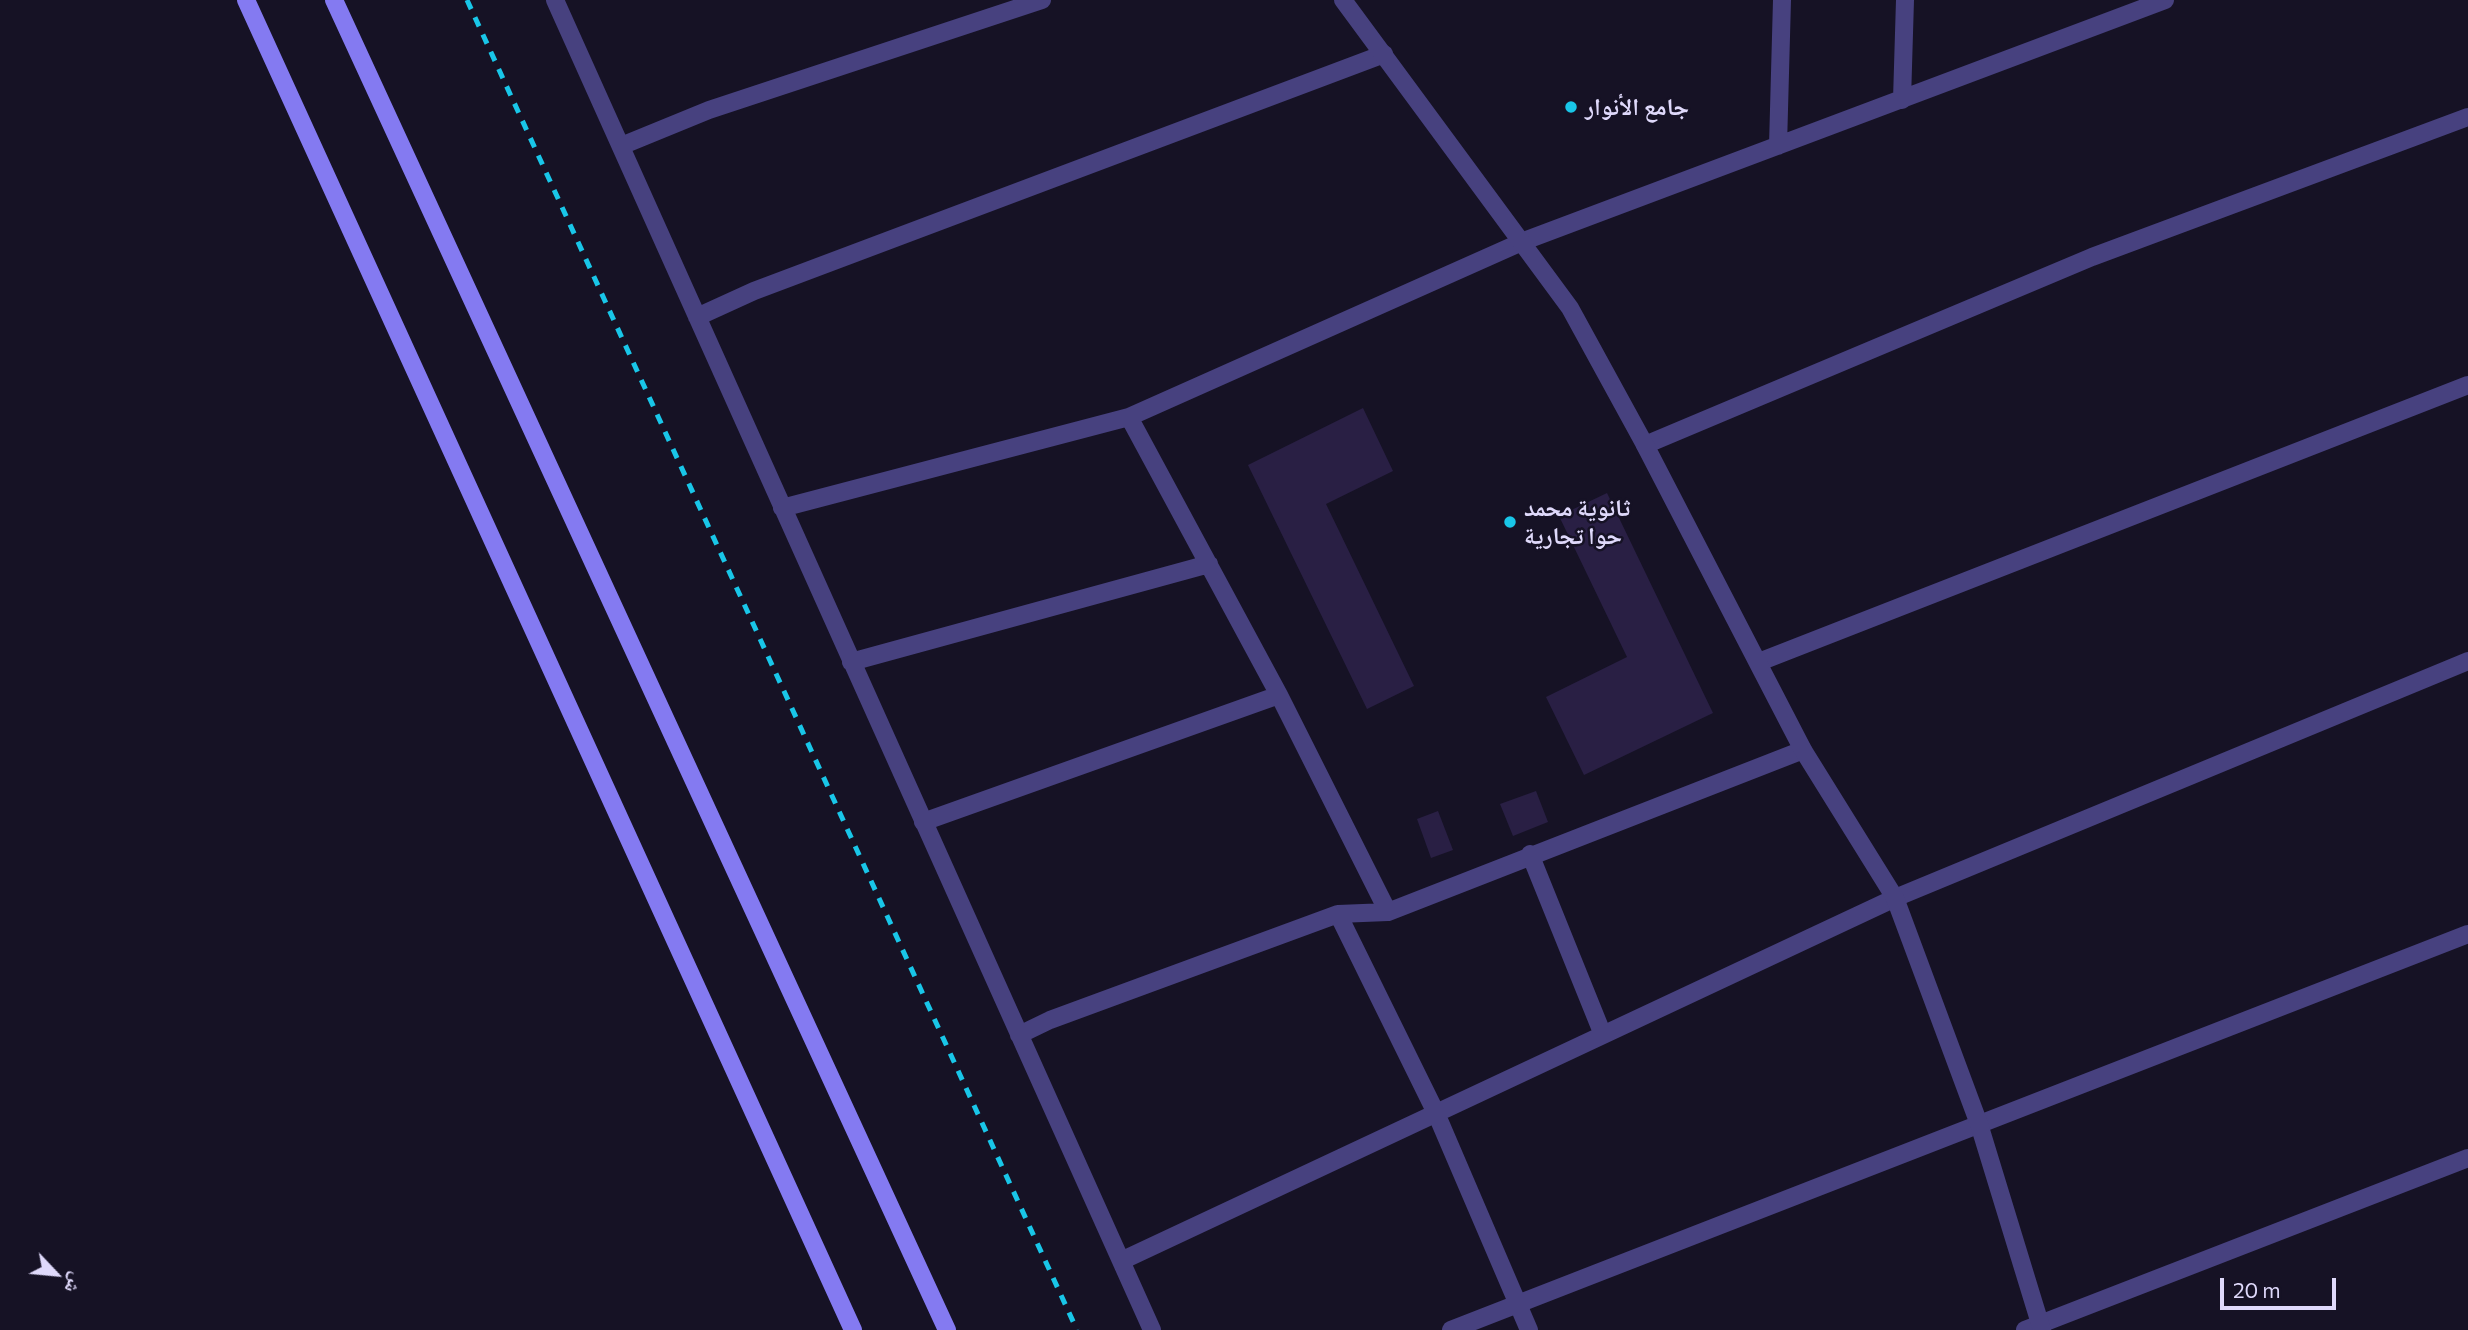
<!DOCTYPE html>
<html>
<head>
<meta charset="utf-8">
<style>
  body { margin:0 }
  #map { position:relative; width:2468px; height:1330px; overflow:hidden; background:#161225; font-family:Commissioner,"Noto Naskh Arabic",sans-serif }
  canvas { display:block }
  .north { position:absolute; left:21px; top:1239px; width:70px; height:70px; -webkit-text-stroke:5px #161225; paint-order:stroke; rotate:116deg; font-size:19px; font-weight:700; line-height:28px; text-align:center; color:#dfd9fb }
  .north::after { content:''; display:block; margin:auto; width:24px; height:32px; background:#dfd9fb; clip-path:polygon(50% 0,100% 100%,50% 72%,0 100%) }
  .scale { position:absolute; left:2220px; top:1278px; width:116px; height:32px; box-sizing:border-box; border:4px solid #dfd9fb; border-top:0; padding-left:9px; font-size:21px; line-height:24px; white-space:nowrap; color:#dfd9fb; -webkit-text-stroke:5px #161225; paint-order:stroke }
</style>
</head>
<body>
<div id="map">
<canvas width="2468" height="1330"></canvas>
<div class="north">ش</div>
<div class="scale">20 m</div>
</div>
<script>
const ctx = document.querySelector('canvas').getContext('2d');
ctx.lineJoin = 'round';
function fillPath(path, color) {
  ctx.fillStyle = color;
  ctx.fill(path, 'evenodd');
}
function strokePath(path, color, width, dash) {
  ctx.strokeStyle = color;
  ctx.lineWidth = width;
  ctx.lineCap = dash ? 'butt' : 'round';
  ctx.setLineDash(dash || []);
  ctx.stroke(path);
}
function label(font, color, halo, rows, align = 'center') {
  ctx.font = font + ' Commissioner,"Noto Naskh Arabic",sans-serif';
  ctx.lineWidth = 5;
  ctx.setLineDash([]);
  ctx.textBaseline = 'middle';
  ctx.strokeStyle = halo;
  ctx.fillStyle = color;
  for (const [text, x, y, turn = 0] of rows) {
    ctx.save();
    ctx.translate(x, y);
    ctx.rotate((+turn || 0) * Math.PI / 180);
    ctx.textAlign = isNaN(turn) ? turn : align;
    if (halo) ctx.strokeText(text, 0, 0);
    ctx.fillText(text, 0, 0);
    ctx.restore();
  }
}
const building = new Path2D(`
  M1363,408L1393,471L1326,504L1414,686L1367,709L1248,465Z
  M1607,493L1713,713L1584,775L1546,697L1627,657L1559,516Z
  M1536,791L1548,822L1513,836L1500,804Z
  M1438,811L1453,850L1431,858L1417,819Z`);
const minor = new Path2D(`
  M555,0L1152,1330
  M1902,100L1905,0
  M621,146L709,110L1042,0
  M1778,146L1782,0
  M697,317L754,291L1384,54
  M1645,445L2092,257L2468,117
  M782,508L1129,417
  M851,662L1209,564
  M1759,662L2468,385
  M923,822L1279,695
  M1530,854L1603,1035
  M1388,912L1279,695L1129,417L1524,241L2165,0
  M1338,914L1436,1113L1529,1330
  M1019,1035L1050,1020L1338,914L1388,912L1803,750
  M1121,1261L1895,898L2468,661
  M1451,1330L2468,934
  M2025,1330L2468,1158`);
const tertiary = new Path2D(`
  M1343,0L1570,308L1645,445L1803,750L1895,898L1979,1124L2042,1330`);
const secondary = new Path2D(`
  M246,0L853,1330
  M334,0L947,1330`);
const rail = new Path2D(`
  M467,0L1077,1330`);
const markers = [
  [1571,107,7,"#19c6e8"],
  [1510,522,7,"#19c6e8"]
];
const poiNames = [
  ["جامع الأنوار",1585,107],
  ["ثانوية محمد",1524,508],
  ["حوا تجارية",1524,536]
];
fillPath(building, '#291f44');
strokePath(minor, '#47417f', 18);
strokePath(tertiary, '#47417f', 18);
strokePath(secondary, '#847af1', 18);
strokePath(rail, '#19c6e8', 5, [10, 9]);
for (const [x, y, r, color] of markers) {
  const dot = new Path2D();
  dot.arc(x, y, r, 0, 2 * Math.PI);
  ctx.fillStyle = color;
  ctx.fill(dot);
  strokePath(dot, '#161225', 2.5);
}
label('bold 24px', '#dfd9fb', '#161225', poiNames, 'left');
</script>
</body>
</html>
